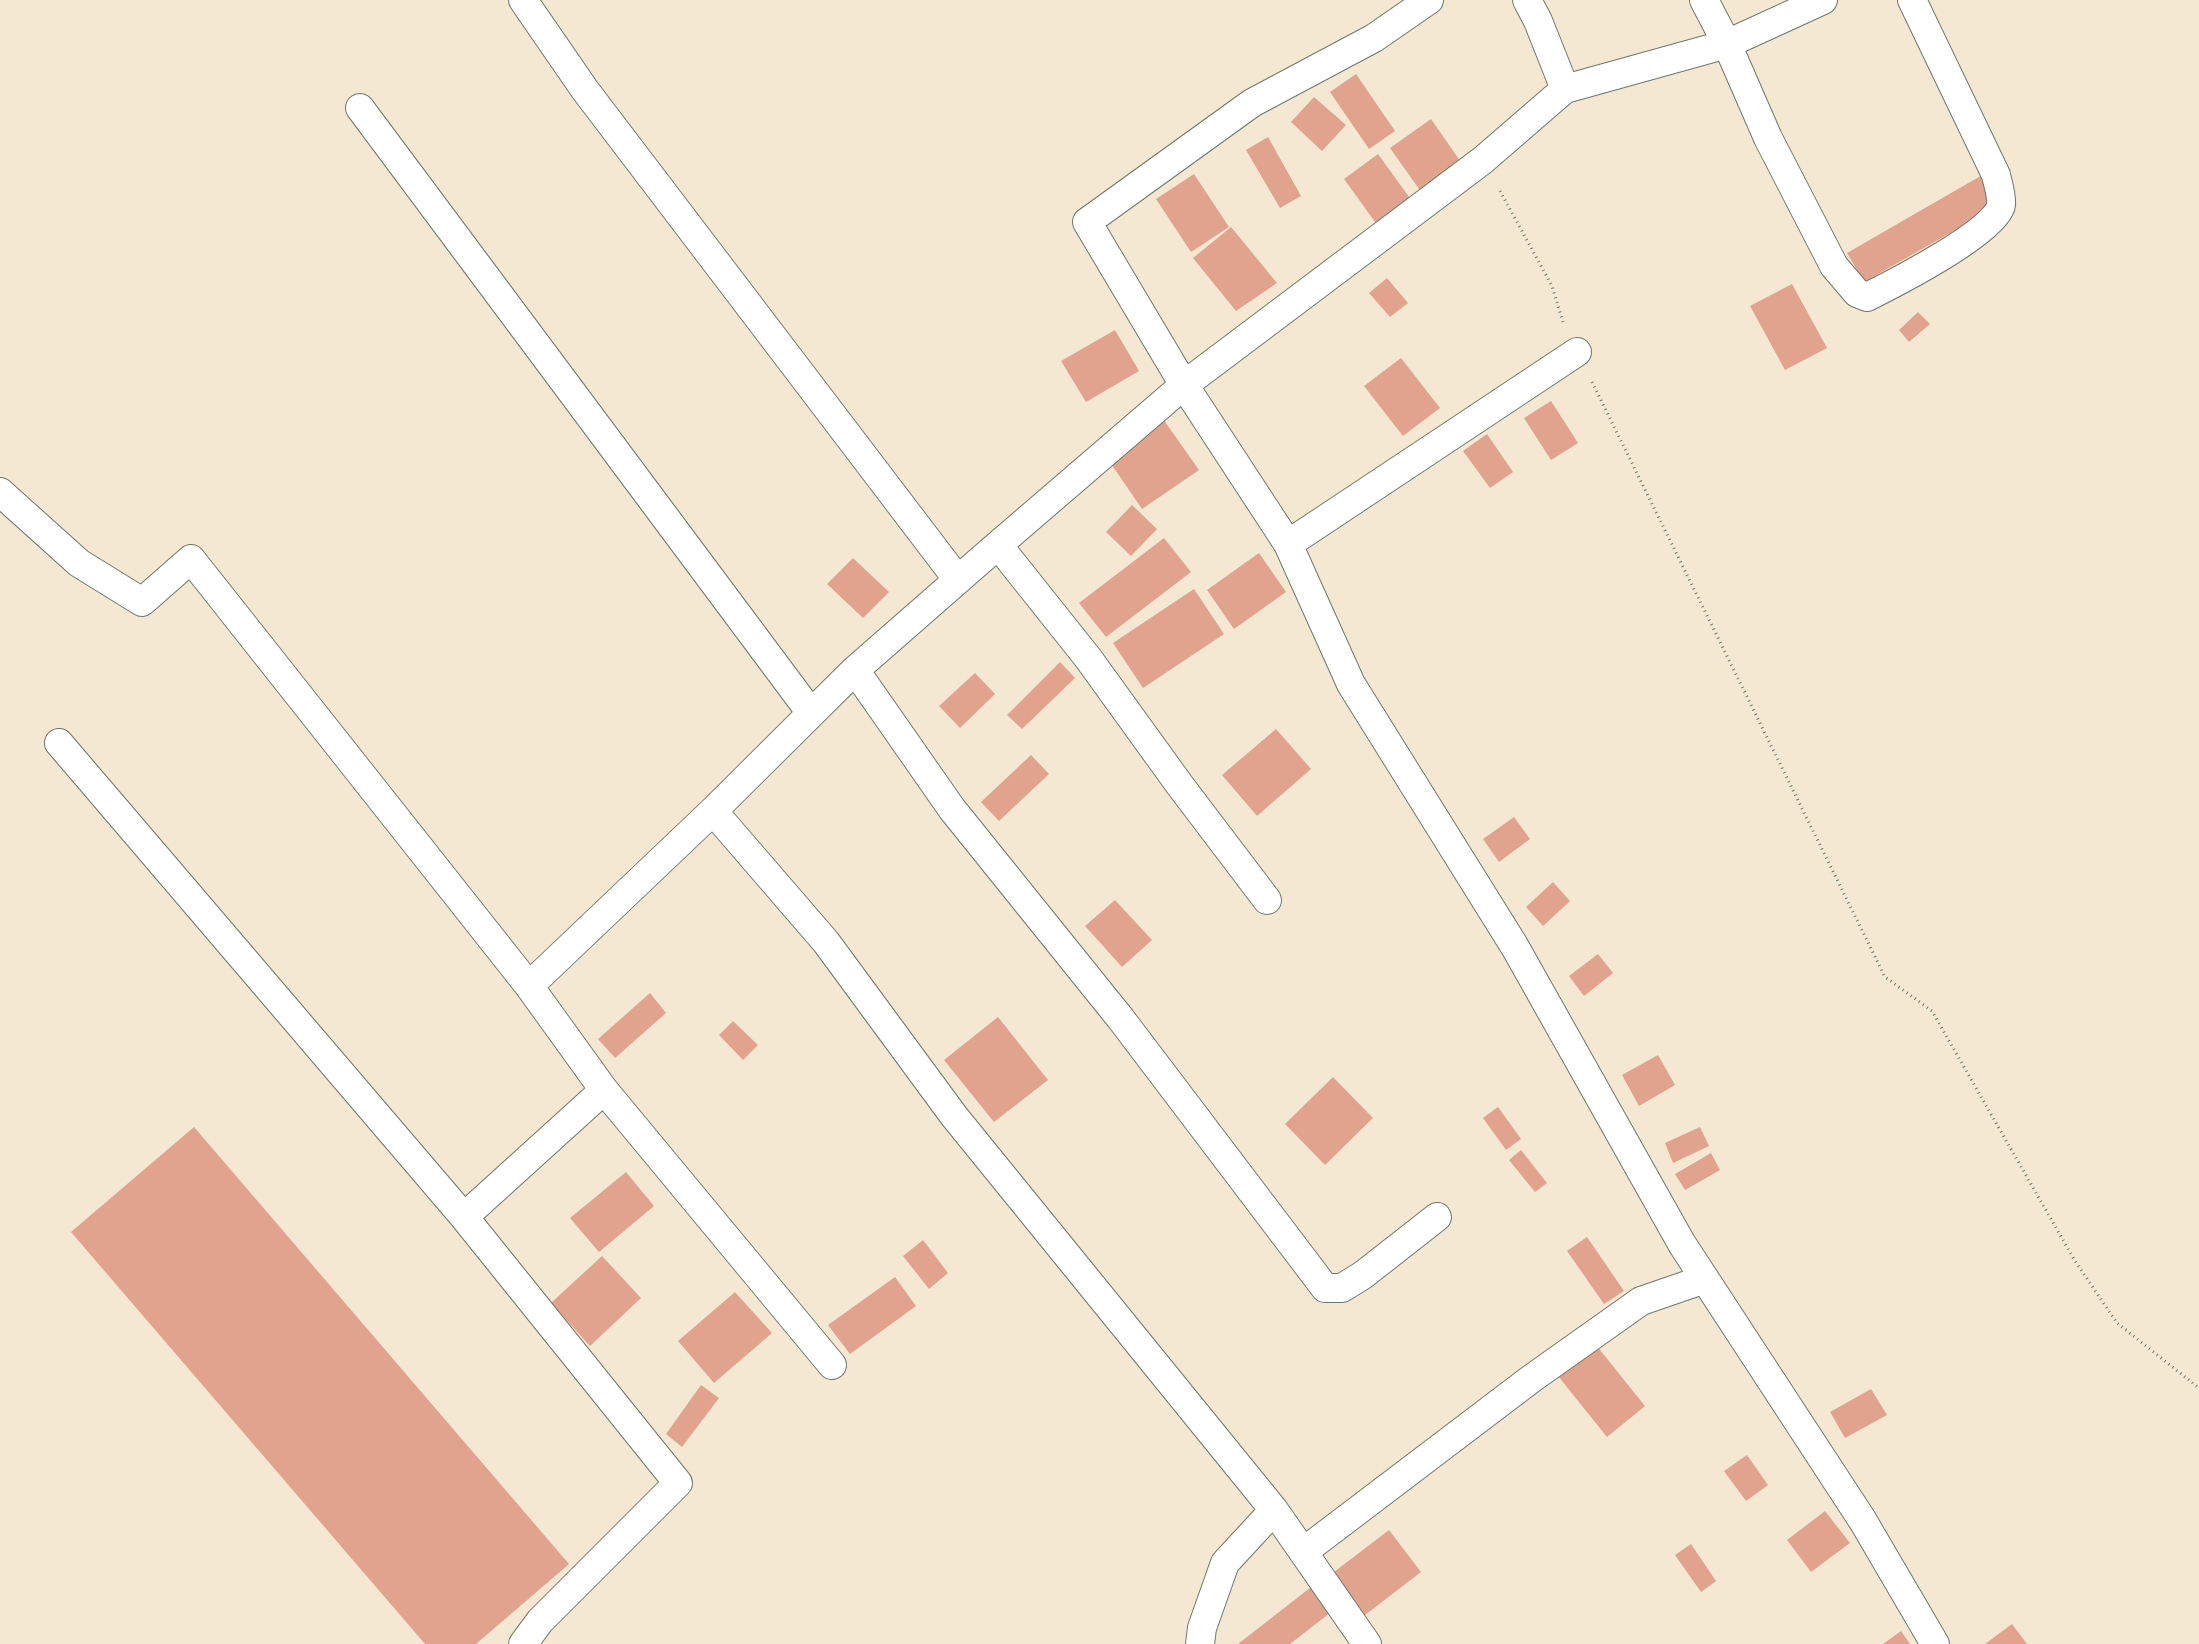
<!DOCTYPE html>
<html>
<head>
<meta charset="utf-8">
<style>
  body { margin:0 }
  canvas { display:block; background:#f4e8d2 }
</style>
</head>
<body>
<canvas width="2199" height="1644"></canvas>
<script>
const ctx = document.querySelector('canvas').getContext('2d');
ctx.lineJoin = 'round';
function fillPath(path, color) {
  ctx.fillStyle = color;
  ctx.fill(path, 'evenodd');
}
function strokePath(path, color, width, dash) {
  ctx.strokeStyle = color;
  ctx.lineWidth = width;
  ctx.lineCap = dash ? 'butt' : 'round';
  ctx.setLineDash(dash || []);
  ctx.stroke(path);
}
const building = new Path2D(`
  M1356,74L1395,131L1369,149L1330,92Z
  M1314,97L1346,125L1322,151L1291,122Z
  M1431,119L1465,168L1424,196L1390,148Z
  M1268,137L1301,196L1280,208L1246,150Z
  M1378,154L1412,201L1378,226L1344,179Z
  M1194,174L1229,227L1191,252L1156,199Z
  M1984,174L2001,204L1864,282L1847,253Z
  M1231,227L1277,283L1236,311L1193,258Z
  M1387,278L1408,303L1390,317L1369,293Z
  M1792,284L1827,348L1785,370L1750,306Z
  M1918,312L1930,324L1909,342L1899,330Z
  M1115,330L1139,371L1086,402L1061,361Z
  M1401,358L1440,408L1403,436L1364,386Z
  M1551,401L1578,443L1551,460L1524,418Z
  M1161,416L1199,470L1142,509L1105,455Z
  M1487,434L1513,472L1490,488L1463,451Z
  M1132,505L1157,529L1131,556L1106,532Z
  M1164,538L1191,572L1106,637L1079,603Z
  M1259,553L1286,592L1234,629L1207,590Z
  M853,558L889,592L863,618L827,584Z
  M1194,589L1224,634L1143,688L1113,643Z
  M1060,662L1075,678L1022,729L1007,715Z
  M975,673L995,694L960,728L939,706Z
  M1276,729L1311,769L1257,816L1222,775Z
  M1031,755L1049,774L999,821L981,802Z
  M1514,817L1530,839L1499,862L1483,839Z
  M1553,882L1570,901L1543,926L1526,907Z
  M1115,900L1152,940L1122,967L1085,926Z
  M1598,954L1613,973L1584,996L1569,976Z
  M650,993L666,1013L615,1058L598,1039Z
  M998,1017L1048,1080L994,1122L944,1060Z
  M733,1021L758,1045L743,1060L719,1035Z
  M1658,1055L1675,1085L1639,1106L1622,1075Z
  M1333,1077L1373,1118L1325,1165L1285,1124Z
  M1498,1107L1521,1139L1506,1150L1483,1118Z
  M194,1127L569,1564L476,1644H425L71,1232Z
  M1700,1127L1709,1146L1673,1163L1665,1143Z
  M1521,1150L1547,1183L1535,1192L1509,1160Z
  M1711,1153L1720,1170L1685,1190L1675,1174Z
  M626,1172L654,1206L599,1252L570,1218Z
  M1587,1237L1624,1291L1604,1304L1567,1251Z
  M923,1240L948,1273L929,1289L903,1256Z
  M602,1256L641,1298L590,1346L551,1303Z
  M895,1277L916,1306L850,1354L828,1325Z
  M735,1292L772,1333L714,1383L678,1341Z
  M1596,1345L1645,1406L1607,1437L1558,1376Z
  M701,1385L719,1398L682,1447L666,1434Z
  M1871,1389L1887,1415L1845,1438L1830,1412Z
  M1747,1455L1768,1485L1746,1501L1724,1471Z
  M1825,1511L1850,1543L1811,1572L1787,1540Z
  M1389,1530L1421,1572L1365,1615L1334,1572Z
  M1691,1544L1716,1581L1701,1592L1675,1555Z
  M1315,1584L1335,1609L1290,1644H1238Z
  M2012,1624L2027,1644H1985Z
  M1901,1631L1910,1644H1883Z`);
const path = new Path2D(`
  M1500,191L1552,286L1563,322
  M1592,382L1885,977L1932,1011L2075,1261L2117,1323L2199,1388`);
const minor = new Path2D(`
  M523,0L585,90L958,580
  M1429,0L1374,38L1252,103L1087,222L1184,385L1288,544L1351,684L1515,947L1682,1244L1863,1521L1935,1644
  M1704,0L1727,44L1823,0
  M1565,89L1727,44L1768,138L1834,266L1857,293L1867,297C1891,285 1999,230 2001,205C2002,196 1998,184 1996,175L1912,0
  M360,108L811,713
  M0,492L79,563L142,602L191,559L529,986L604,1090L832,1365
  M1288,544L1577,352
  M998,545L1088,658L1179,784L1267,900
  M855,670L952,809L1121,1019L1325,1288H1342L1363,1275L1437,1217
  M59,743L464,1217L678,1483L540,1621L523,1644
  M713,811L826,942L954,1116L1274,1510L1367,1644
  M529,986L713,811L855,670L991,551L1184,385L1483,160L1565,89L1538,21L1527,0
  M464,1217L604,1090
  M1303,1552L1531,1379L1641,1301L1705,1279
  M1200,1644L1202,1628L1225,1563L1274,1510`);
fillPath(building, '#e1a38d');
strokePath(minor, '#6a796b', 30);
strokePath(path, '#6a796b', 3, [1, 4]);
strokePath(minor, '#fff', 28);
</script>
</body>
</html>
